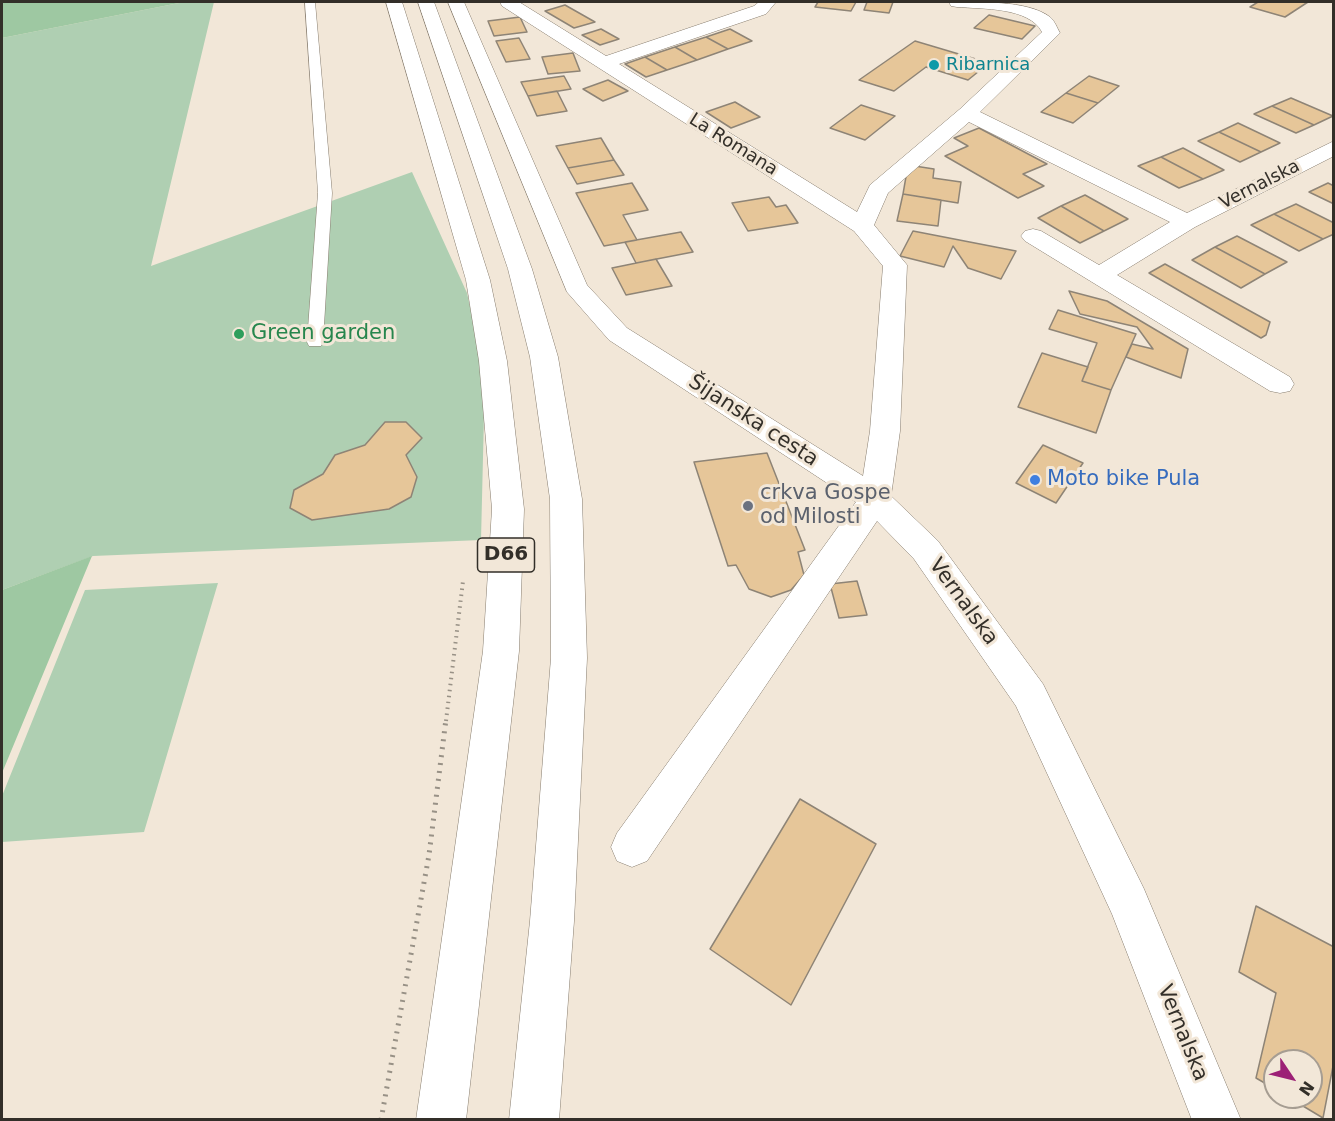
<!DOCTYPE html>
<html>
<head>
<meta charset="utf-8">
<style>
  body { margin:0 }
  #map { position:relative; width:1335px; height:1121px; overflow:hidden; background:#f2e7d8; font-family:"DejaVu Sans",sans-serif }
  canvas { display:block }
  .frame { position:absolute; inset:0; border:3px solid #332f29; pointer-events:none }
  .north { position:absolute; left:1263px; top:1049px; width:60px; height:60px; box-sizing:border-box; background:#f2e7d8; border:2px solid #a69d92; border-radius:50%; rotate:125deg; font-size:16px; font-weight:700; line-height:24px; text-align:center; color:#332f29 }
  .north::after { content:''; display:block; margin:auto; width:21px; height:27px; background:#9c2076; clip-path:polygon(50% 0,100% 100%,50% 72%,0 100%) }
</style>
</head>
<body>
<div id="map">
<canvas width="1335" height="1121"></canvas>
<div class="frame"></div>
<div class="north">N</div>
</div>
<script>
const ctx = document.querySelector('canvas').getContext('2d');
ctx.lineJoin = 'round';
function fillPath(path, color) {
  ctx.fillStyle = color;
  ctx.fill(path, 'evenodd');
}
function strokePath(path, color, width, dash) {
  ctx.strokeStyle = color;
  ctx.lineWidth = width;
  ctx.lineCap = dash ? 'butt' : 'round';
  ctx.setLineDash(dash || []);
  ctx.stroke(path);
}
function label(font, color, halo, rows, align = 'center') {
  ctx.font = font + ' "DejaVu Sans",sans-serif';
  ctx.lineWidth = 6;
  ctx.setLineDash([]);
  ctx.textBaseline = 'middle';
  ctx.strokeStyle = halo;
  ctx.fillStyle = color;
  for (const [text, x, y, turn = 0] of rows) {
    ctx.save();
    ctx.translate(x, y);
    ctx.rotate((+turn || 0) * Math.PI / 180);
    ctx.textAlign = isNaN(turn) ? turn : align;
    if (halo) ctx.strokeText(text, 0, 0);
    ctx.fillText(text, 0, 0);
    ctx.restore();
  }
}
const green = new Path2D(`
  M184,2H214L151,266L412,172L467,293L485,374L481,540L93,556L2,590V38Z
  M218,583L144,832L2,842V796L85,590Z`);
const forest = new Path2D(`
  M2,2H184L2,38Z
  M92,556L2,773V590Z`);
const building = new Path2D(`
  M818,2H856L851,11L815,7Z
  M867,2H893L889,13L864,10Z
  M1258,2H1308L1285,17L1250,7Z
  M565,5L595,22L574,28L545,11Z
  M989,15L1035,26L1022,39L974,28Z
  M520,17L527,32L494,36L488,21Z
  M601,29L619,39L600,45L582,35Z
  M730,29L752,41L728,49L706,37Z
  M706,37L728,49L697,60L675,47Z
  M519,38L530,59L506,62L496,41Z
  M915,41L989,63L968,80L926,67L894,91L859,80Z
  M675,47L697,60L667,70L645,57Z
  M573,53L580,71L548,74L542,57Z
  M645,57L667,70L646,77L625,64Z
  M564,76L571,89L528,96L521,82Z
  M1089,76L1119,86L1098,103L1066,93Z
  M608,80L628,91L603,101L583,89Z
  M557,91L567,111L537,116L528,96Z
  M1066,93L1098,103L1073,123L1041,112Z
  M1291,98L1333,116L1314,125L1272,106Z
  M735,102L760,117L731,128L706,112Z
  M861,105L895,116L865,140L830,128Z
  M1272,106L1314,125L1296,133L1254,114Z
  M1238,123L1280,143L1261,152L1219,132Z
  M979,128L1047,164L1023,174L1044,186L1018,198L945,156L968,146L954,138Z
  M1219,132L1261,152L1240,162L1198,141Z
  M601,138L614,160L568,168L556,146Z
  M1183,148L1224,170L1203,179L1161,157Z
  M1161,157L1203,179L1179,188L1138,166Z
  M614,160L624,175L577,184L568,168Z
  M908,165L934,169L933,178L961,182L958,203L903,194Z
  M632,183L648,210L623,215L637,240L604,246L576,193Z
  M1328,183L1334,186V204L1309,192Z
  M903,194L941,200L938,226L897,221Z
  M1085,195L1128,219L1104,231L1061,206Z
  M769,197L776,207L786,205L798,223L748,231L732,203Z
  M1296,204L1334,223V234L1323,239L1274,214Z
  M1061,206L1104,231L1080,243L1038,218Z
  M1274,214L1323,239L1299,251L1251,225Z
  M913,231L1016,251L1001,279L968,268L953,246L944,267L900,256Z
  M681,232L693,252L636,263L625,242Z
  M1237,236L1287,262L1265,274L1215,247Z
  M1215,247L1265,274L1241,288L1192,260Z
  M656,259L672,286L626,295L612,268Z
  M1165,264L1270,322L1266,335L1261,338L1149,273Z
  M1069,291L1107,301L1188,349L1181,378L1126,357L1132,344L1153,349L1137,327L1080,314Z
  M1058,310L1136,334L1111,390L1082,381L1097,343L1049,329Z
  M1042,353L1088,367L1082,381L1111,390L1096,433L1018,407Z
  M385,422H406L422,438L406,455L417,477L411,497L389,509L312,520L290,508L294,490L323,474L335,455L365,445Z
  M1043,445L1083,463L1056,503L1016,483Z
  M767,453L805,550L798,552L804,575L791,590L771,597L749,589L736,565L728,566L694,462Z
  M857,581L867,615L839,618L830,584Z
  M800,799L876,844L791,1005L710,949Z
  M1256,906L1334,947V1061L1323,1118L1288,1097H1311V1061H1275V1089L1256,1078L1276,993L1239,972Z`);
const pathFar1 = new Path2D(`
  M446,721L463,581`);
const path = new Path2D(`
  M381,1120L429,855L446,719`);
const service = new Path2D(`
  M305,2H315L332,193L323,342L321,346H309L307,342L318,193Z`);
const minor = new Path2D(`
  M448,2H464L587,285L627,328L863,476L870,431L883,266L854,231L502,6L500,2H519L606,56L754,6L759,2H776L766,14L619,64L857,212L870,185L960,109L1042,32C1029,7 982,9 957,7L951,6L949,2C977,2 1028,0 1050,17C1055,21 1057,28 1060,33L980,112L1187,213L1334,141V156L1195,227L1117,275L1290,377L1294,384L1290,391L1280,393L1270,391L1025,241L1021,236L1025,231L1033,229L1041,231L1099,265L1170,222L969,122L888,193L874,225L907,265L900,431L891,496L938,541L1043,684L1144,889L1241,1120H1192L1112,914L1016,706L914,559L877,521L647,861L632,867L617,861L611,847L617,833L856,502L609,340L567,292Z`);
const primary = new Path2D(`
  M386,2H402L490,280L507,361L524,509L519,651L466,1120H416L483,651L492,509L479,361L466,280Z
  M418,2H434L532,269L558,357L582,499L587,658L574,921L559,1120H509L530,921L551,658L550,499L530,357L508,269Z`);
const markers = [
  [934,65,6,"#0f9aa8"],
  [239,334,6,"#2e9e5b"],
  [1035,480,6,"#3f7fe0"],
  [748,506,6,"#6b7280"]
];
const farCulturenames = [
  ["Ribarnica",946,65]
];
const farStreetnames = [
  ["La Romana",733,145,32],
  ["Vernalska",1260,185,-27]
];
const shields = [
  [506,555,57]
];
const shieldNames = [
  ["D66",506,555]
];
const leisureNames = [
  ["Green garden",251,334]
];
const streetNames = [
  ["Šijanska cesta",753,421,33],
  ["Vernalska",963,602,54],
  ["Vernalska",1182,1033,68]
];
const shopNames = [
  ["Moto bike Pula",1047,480]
];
const worshipNames = [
  ["crkva Gospe",760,494],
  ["od Milosti",760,518]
];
fillPath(green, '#afcfb2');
fillPath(forest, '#9ec8a2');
fillPath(building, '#e6c699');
strokePath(building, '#8e8476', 1.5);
strokePath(service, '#877d6f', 1);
strokePath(minor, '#877d6f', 1);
strokePath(primary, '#877d6f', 1);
strokePath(pathFar1, '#989186', 4, [1.5, 4.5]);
strokePath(path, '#989186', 5, [2, 6]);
fillPath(service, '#fff');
fillPath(minor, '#fff');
fillPath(primary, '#fff');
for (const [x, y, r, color] of markers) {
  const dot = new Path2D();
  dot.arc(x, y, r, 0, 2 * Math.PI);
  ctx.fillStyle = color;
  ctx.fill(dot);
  strokePath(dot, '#f2e7d8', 2);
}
label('18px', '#0d838f', '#f2e7d8', farCulturenames, 'left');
label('18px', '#332f29', '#f2e7d8', farStreetnames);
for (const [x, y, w] of shields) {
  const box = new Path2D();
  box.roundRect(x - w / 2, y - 17, w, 34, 4.5);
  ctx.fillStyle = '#f2e7d8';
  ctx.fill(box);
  strokePath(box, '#332f29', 1.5);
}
label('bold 20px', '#332f29', null, shieldNames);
label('21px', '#27864d', '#f2e7d8', leisureNames, 'left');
label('21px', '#332f29', '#f2e7d8', streetNames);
label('21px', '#366cbe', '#f2e7d8', shopNames, 'left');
label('21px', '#5b616d', '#f2e7d8', worshipNames, 'left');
</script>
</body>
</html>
